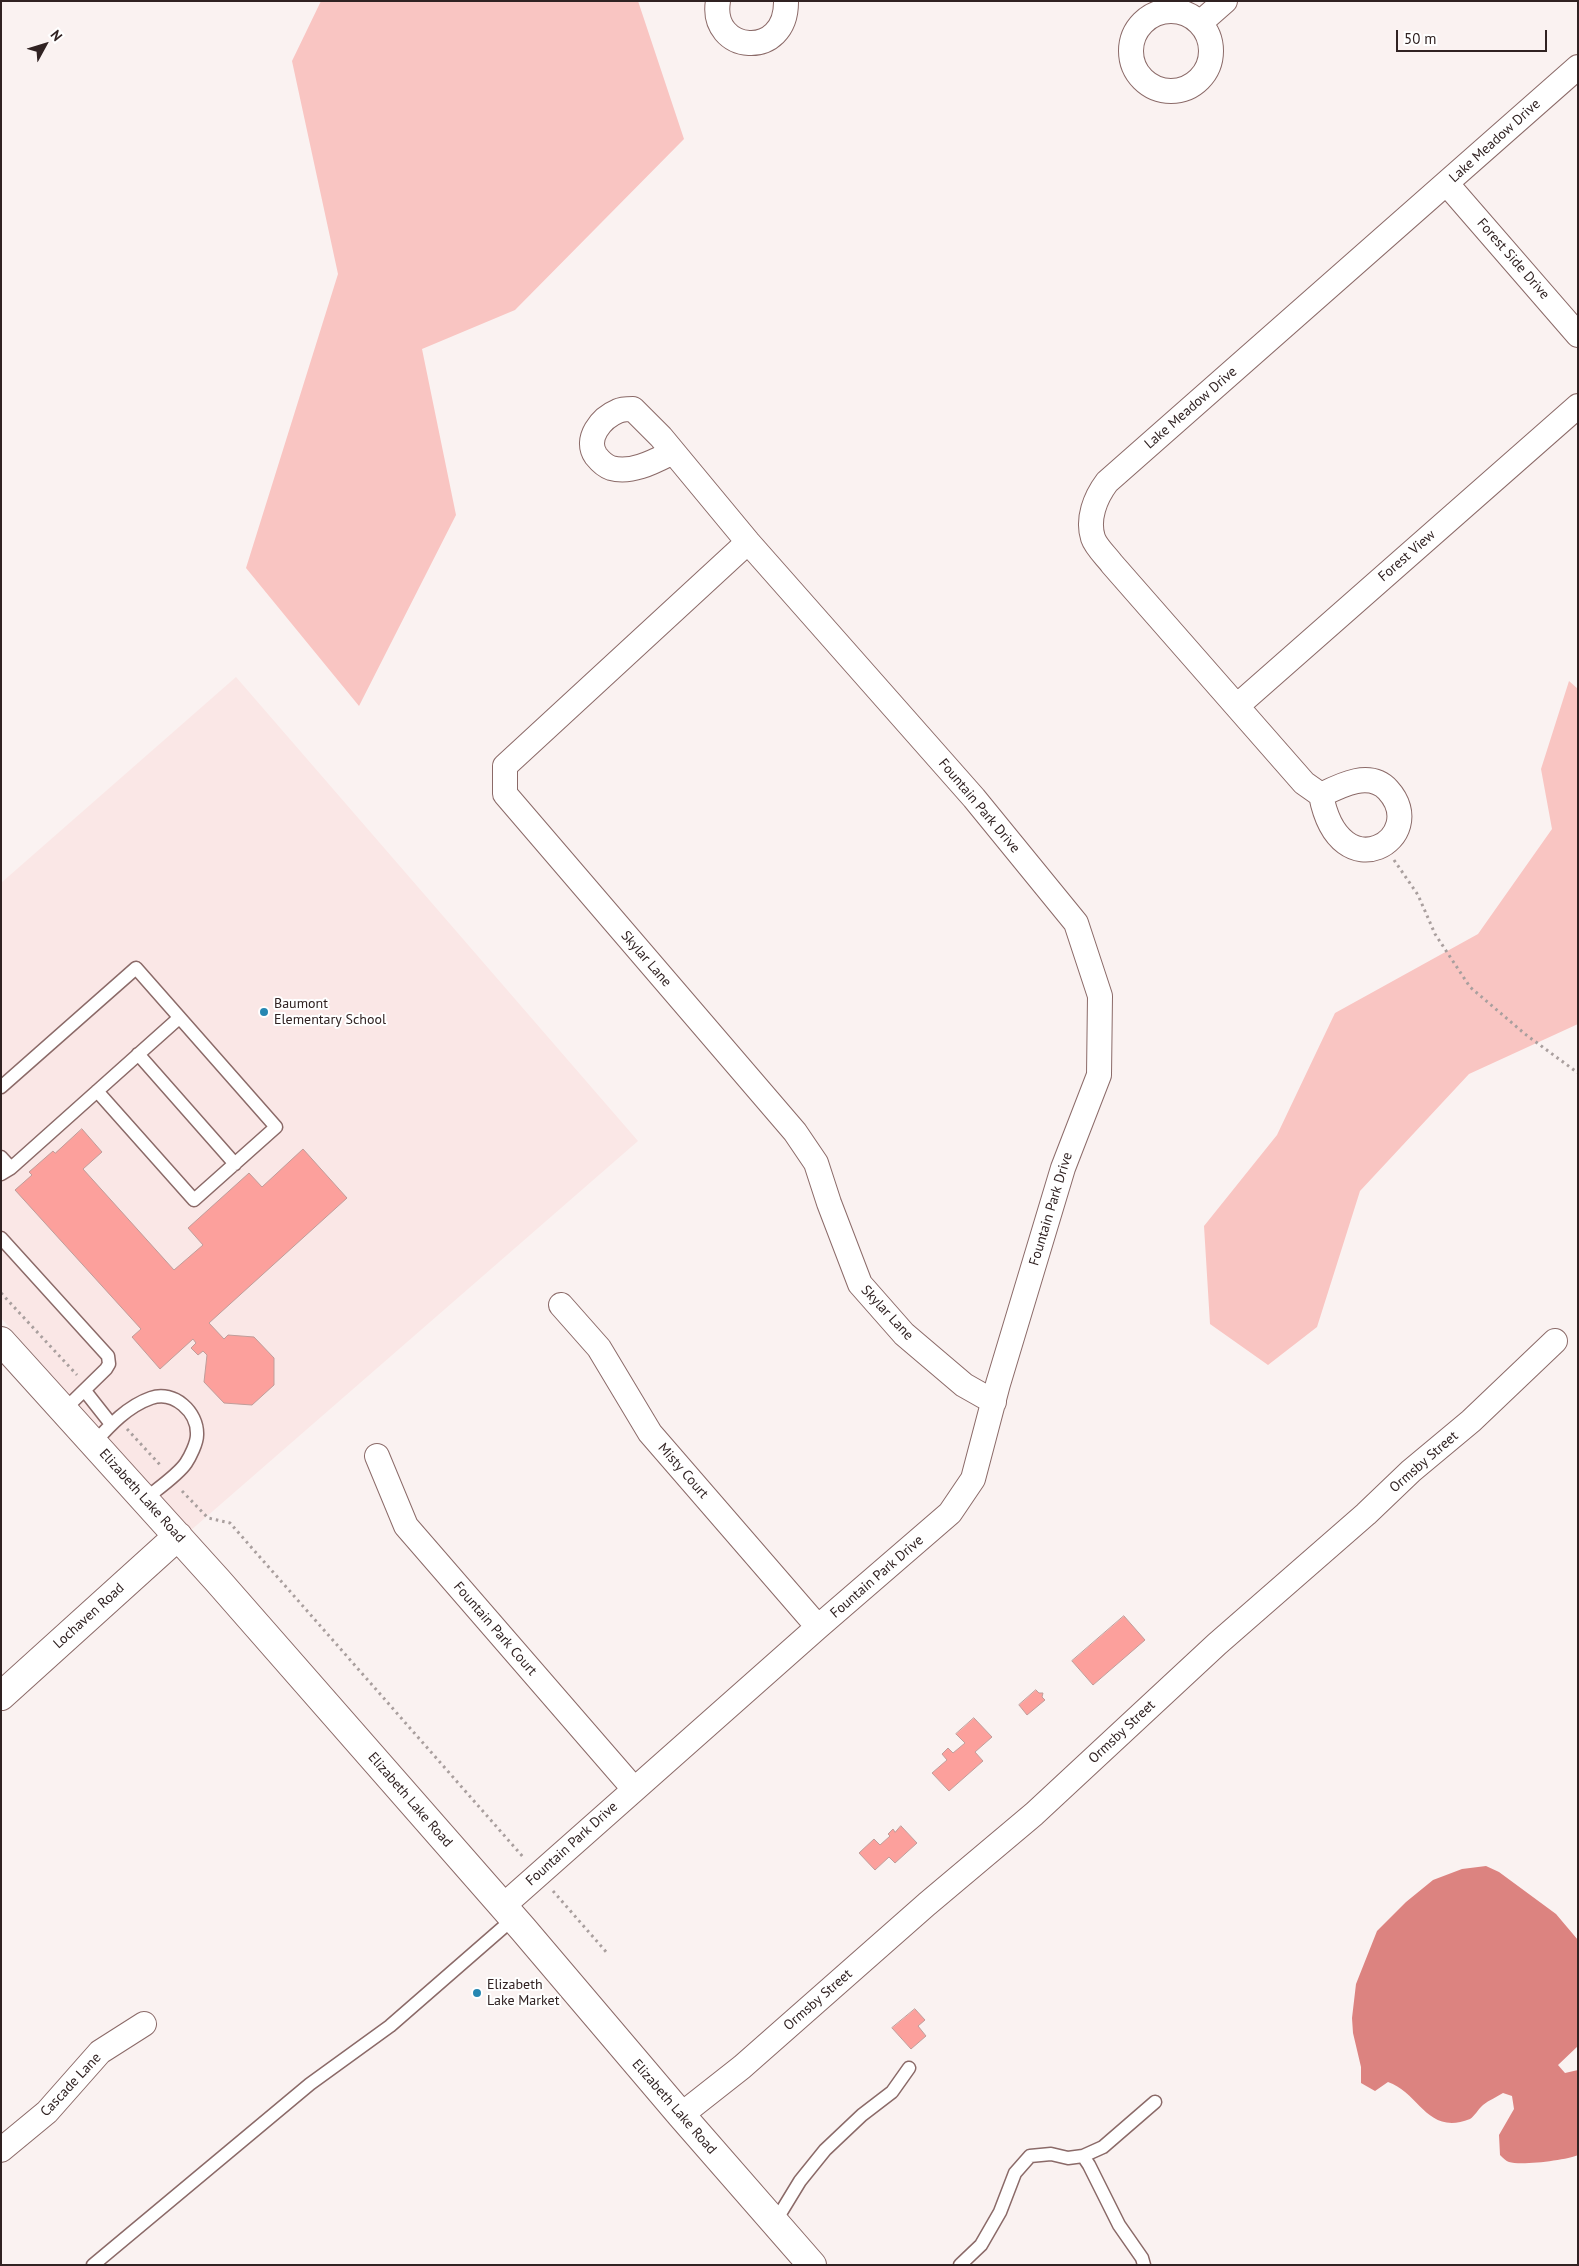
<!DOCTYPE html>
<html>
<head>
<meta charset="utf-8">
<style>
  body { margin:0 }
  #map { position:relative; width:1579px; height:2266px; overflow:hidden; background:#faf2f1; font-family:"PT Sans",sans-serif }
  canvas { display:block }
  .frame { position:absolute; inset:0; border:2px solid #302222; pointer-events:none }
  .north { position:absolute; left:20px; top:20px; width:50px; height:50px; -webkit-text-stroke:4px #fff; paint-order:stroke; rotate:51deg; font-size:14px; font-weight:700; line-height:20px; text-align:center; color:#302222 }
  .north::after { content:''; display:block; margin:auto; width:18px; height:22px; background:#302222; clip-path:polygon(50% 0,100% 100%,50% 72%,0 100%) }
  .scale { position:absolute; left:1396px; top:30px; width:151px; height:22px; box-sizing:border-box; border:2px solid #302222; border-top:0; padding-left:6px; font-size:15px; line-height:18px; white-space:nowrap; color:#302222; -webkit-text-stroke:4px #fff; paint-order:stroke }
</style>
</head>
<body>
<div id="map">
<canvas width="1579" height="2266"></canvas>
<div class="frame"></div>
<div class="north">N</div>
<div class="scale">50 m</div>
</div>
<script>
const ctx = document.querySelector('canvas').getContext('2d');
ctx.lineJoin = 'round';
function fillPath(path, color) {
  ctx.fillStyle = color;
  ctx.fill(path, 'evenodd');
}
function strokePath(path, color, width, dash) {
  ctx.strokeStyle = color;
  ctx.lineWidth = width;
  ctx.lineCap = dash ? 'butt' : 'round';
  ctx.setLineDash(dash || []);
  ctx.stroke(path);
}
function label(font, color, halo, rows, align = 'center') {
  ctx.font = font + ' "PT Sans",sans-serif';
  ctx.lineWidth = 4;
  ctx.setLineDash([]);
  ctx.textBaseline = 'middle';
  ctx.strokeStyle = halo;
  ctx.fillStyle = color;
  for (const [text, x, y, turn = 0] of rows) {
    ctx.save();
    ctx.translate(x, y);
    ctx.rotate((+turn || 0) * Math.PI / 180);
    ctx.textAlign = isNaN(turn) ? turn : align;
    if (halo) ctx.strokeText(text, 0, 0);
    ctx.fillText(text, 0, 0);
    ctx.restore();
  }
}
const built = new Path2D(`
  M236,677L638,1141L190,1531L1,1318V883Z`);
const green = new Path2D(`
  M321,1H638L684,139L515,310L422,349L456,515L359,706L246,568L338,274L292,61Z
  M1569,681L1578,689V1024L1469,1074L1360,1191L1317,1327L1268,1365L1210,1324L1204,1226L1277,1135L1335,1013L1478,934L1552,829L1541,769Z`);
const water = new Path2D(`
  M1486,1866L1499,1872L1556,1914L1578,1940V2046L1558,2065L1565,2073L1578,2070V2155C1567,2160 1521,2166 1509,2162C1506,2161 1503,2158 1500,2155L1499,2135L1514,2109L1512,2096L1503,2093C1497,2097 1489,2100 1483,2105C1478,2109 1475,2116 1470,2119C1427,2136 1420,2093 1388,2082L1375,2091L1361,2083V2067L1353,2033L1352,2018L1356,1984L1377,1931L1406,1902L1433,1880L1462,1869Z`);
const building = new Path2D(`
  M82,1129L102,1152L83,1169L174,1270L203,1245L188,1228L249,1173L262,1187L303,1149L347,1198L209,1323L224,1339L228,1335L254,1337L274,1358V1385L252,1405L224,1403L204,1382L207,1355L203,1351L198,1355L191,1348L196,1343L193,1339L160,1369L132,1337L141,1329L15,1190L32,1175L29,1172L53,1151L55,1153Z
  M1124,1616L1145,1640L1093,1685L1072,1661Z
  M1036,1690L1039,1693H1043L1042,1697L1045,1700L1027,1715L1019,1705Z
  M974,1718L992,1737L975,1752L983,1761L949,1791L932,1773L947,1760L942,1754L948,1748L953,1753L965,1743L956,1734Z
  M901,1826L917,1843L895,1863L889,1857L875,1870L859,1853L874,1839L880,1845L890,1836L888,1834L893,1829L895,1832Z
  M915,2009L925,2020L918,2026L926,2036L911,2049L892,2028Z`);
const path = new Path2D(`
  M1394,860L1418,895L1435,934L1470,987L1525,1034L1578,1073
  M1,1293L77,1375
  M127,1429L162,1467
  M182,1491L208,1518L230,1523L524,1858
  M553,1891L608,1954`);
const lane = new Path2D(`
  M138,1054L235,1164
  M1,1087L136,968L276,1127L194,1200L97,1091
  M1,1157L11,1168
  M1,1174L11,1168L179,1018
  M1,1238L108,1356L109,1364L106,1369L64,1410
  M85,1391L111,1424
  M94,1443C110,1425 128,1406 151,1398C174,1390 198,1412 197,1435C197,1443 190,1457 186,1463C178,1475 156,1490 145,1499
  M1083,2156L1089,2165L1119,2225L1142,2258L1144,2265
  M775,2222L800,2181L825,2150L862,2115L892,2092L909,2068
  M93,2265L310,2084L390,2026L514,1918
  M960,2265L981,2245L1000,2212L1015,2173L1030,2156L1051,2154L1068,2158L1083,2156L1103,2147L1155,2102`);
const street = new Path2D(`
  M718,1C709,53 787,61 786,1
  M1131 51a40 40 0 1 1 80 0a40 40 0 1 1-80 0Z
  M1200,23L1225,1
  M1447,184L1578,335
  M748,542L505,766V794L795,1132L816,1163L829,1203L860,1284L904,1334L964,1385L994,1402
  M1237,706L1578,406
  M1321,795C1341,785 1370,770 1388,790C1431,837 1340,894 1321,795L1304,783L1112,564C1107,557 1096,547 1093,538C1087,519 1095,498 1107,482L1578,67
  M561,1305L599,1348L650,1433L818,1627
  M377,1456L406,1526L634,1789
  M503,1906L818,1627L950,1513L973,1479L998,1384L1063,1168L1099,1075L1100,996L1076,923L974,798L748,542L661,437L633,409C628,409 622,409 618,411C601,418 584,439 596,456C600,461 605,466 611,468C632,474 655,461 673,452
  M681,2115L742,2067L927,1904L1034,1814L1217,1644L1366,1514L1411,1471L1471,1421L1555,1341
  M1,2150L47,2112L100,2052L144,2024`);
const secondary = new Path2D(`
  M1,1341L218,1581L523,1929L681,2115L812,2265
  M1,1696L178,1536`);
const markers = [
  [264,1012,5,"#2687b2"],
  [477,1993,5,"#2687b2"]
];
const streetNames = [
  ["Lake Meadow Drive",1495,141,-42],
  ["Forest Side Drive",1513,259,49],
  ["Lake Meadow Drive",1191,408,-41],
  ["Forest View",1407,556,-41],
  ["Fountain Park Drive",979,806,50],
  ["Skylar Lane",646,959,49],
  ["Fountain Park Drive",1051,1209,-73],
  ["Skylar Lane",887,1313,47],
  ["Ormsby Street",1424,1462,-41],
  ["Misty Court",683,1471,49],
  ["Elizabeth Lake Road",142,1496,48],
  ["Fountain Park Drive",877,1577,-41],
  ["Lochaven Road",89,1616,-42],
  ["Fountain Park Court",495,1629,49],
  ["Ormsby Street",1122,1732,-43],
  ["Elizabeth Lake Road",410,1800,49],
  ["Fountain Park Drive",572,1844,-42],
  ["Ormsby Street",818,2000,-41],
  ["Cascade Lane",71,2085,-47],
  ["Elizabeth Lake Road",674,2107,49]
];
const poiNames = [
  ["Baumont",274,1004],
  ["Elementary School",274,1020],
  ["Elizabeth",487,1985],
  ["Lake Market",487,2001]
];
fillPath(built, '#fae7e6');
fillPath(green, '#f9c5c2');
fillPath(water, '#dc8380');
fillPath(building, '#fca09c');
strokePath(building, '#c09d9a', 1);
strokePath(lane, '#8b6a68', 15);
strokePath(street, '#8b6a68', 26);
strokePath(secondary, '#8b6a68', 30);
strokePath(path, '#a99f9e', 3, [2.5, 4]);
strokePath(lane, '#fff', 12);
strokePath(street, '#fff', 24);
strokePath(secondary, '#fff', 28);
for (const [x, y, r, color] of markers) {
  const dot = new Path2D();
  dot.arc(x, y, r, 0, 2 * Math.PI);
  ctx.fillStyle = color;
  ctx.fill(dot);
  strokePath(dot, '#fff', 2);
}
label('14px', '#302222', '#fff', streetNames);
label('14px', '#302222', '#fff', poiNames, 'left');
</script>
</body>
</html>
